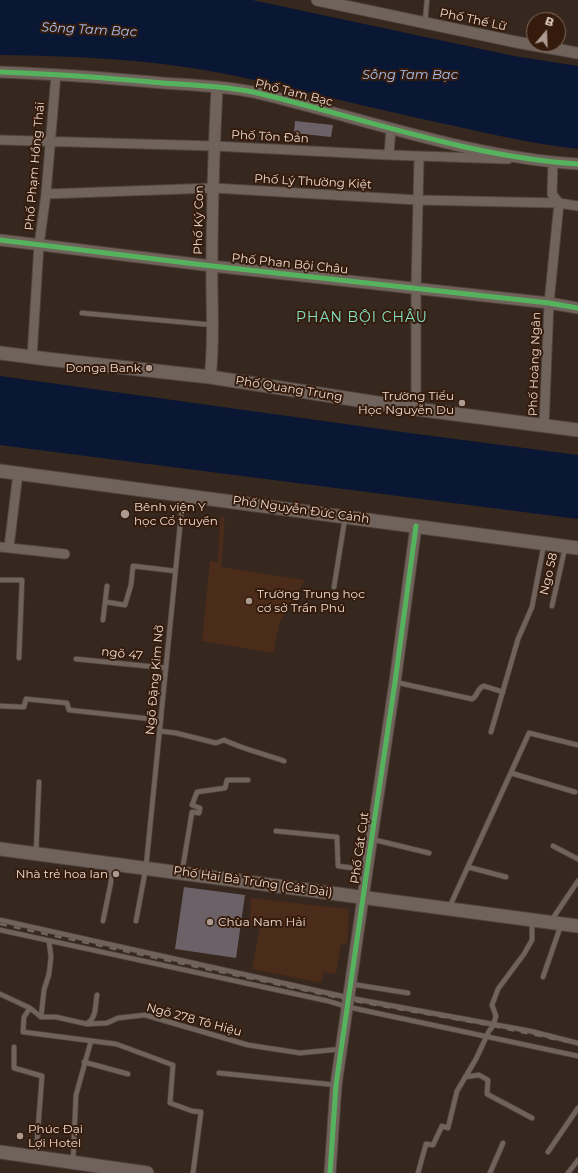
<!DOCTYPE html>
<html>
<head>
<meta charset="utf-8">
<style>
  body { margin:0 }
  #map { position:relative; width:578px; height:1173px; overflow:hidden; background:#36271f; font-family:Montserrat,sans-serif }
  canvas { display:block }
  .north { position:absolute; left:526px; top:12px; width:40px; height:40px; box-sizing:border-box; background:#351b0b; border:1px solid #7f675a; border-radius:50%; rotate:19deg; font-size:11px; font-weight:700; line-height:16px; text-align:center; color:#eddad0 }
  .north::after { content:''; display:block; margin:auto; width:14px; height:18px; background:#ad9b92; clip-path:polygon(50% 0,100% 100%,50% 72%,0 100%) }
</style>
</head>
<body>
<div id="map">
<canvas width="578" height="1173"></canvas>
<div class="north">B</div>
</div>
<script>
const ctx = document.querySelector('canvas').getContext('2d');
ctx.lineJoin = 'round';
function fillPath(path, color) {
  ctx.fillStyle = color;
  ctx.fill(path, 'evenodd');
}
function strokePath(path, color, width, dash) {
  ctx.strokeStyle = color;
  ctx.lineWidth = width;
  ctx.lineCap = dash ? 'butt' : 'round';
  ctx.setLineDash(dash || []);
  ctx.stroke(path);
}
function label(font, color, halo, rows, align = 'center') {
  ctx.font = font + ' Montserrat,sans-serif';
  ctx.lineWidth = 4;
  ctx.setLineDash([]);
  ctx.textBaseline = 'middle';
  ctx.strokeStyle = halo;
  ctx.fillStyle = color;
  for (const [text, x, y, turn = 0] of rows) {
    ctx.save();
    ctx.translate(x, y);
    ctx.rotate((+turn || 0) * Math.PI / 180);
    ctx.textAlign = isNaN(turn) ? turn : align;
    if (halo) ctx.strokeText(text, 0, 0);
    ctx.fillText(text, 0, 0);
    ctx.restore();
  }
}
const built = new Path2D(`
  M220,517H225L221,567L305,580L280,621L273,653L202,641L210,561L218,562Z
  M251,898L349,909L347,944L341,945L336,974L324,972L321,983L252,969L260,927L250,925Z`);
const water = new Path2D(`
  M0,0H252L514,56L578,66V149C541,145 504,137 468,129C392,113 317,94 241,77C162,60 81,56 0,55Z
  M0,376L417,434L578,455V519L0,445Z`);
const building = new Path2D(`
  M295,121L333,125L331,137L294,133Z
  M184,887L245,895L236,958L175,949Z`);
const service = new Path2D(`
  M425,22L427,0
  M82,313L213,325
  M0,580H22L19,658
  M334,587L345,518
  M106,602L125,605L131,585L133,566L175,571
  M552,606L565,548
  M103,620L107,586
  M76,659L166,668
  M395,682L472,699C478,696 477,688 484,686L503,692
  M0,706L24,707L26,699L67,703L69,710L161,720
  M160,731L176,733L216,743L224,740C243,749 264,754 284,761
  M491,732L518,639L532,607L544,544
  M511,773L575,792
  M276,831L337,837L338,866L367,870
  M371,839L429,853
  M553,846L578,859
  M36,853L39,782
  M468,867L506,877
  M182,872L192,812L199,813L200,808L192,805L197,792L225,788L227,780H248
  M449,908L529,733L578,745
  M0,920L350,998L530,1031L578,1043
  M103,921L111,882L109,864
  M136,921L146,867L183,496
  M551,921L578,881
  M0,930L328,1001L348,1007L578,1056
  M543,977L561,925
  M351,984L408,993
  M0,994L30,1008L24,1017L23,1032L116,1044L173,1065L170,1103L192,1111L201,1112L193,1173
  M30,1008L41,1017
  M41,1017H56L87,1024L107,1023L118,1018L145,1015L248,1045L300,1053L341,1049
  M41,1017L44,990L49,974L51,957L49,941
  M88,1023C97,1017 95,1004 97,995
  M14,1047V1068L42,1076L36,1155
  M84,1062L128,1074
  M219,1073L336,1085
  M465,1077L479,1075L488,1080L487,1094L532,1118
  M548,1152L578,1108
  M73,1161L76,1095L91,1041
  M418,1173L426,1144L433,1145L442,1126L448,1128L457,1091L476,1059L489,1031L493,1026L496,1016L492,1005L498,989L524,954L532,940V921
  M490,1173L503,1143
  M568,1173L578,1160`);
const minor = new Path2D(`
  M0,140L214,146L389,155L508,159
  M389,155L391,128
  M46,194L213,188L418,200L559,203L578,206
  M32,357L39,245L46,194L56,74
  M416,409V288L419,157
  M544,426L549,303L559,203L552,194L553,163
  M0,547L65,554
  M9,547L18,473`);
const tertiary = new Path2D(`
  M317,0L516,42L578,53
  M0,72C55,74 109,78 163,83C193,85 224,86 253,92C360,117 468,157 578,164
  M0,240L212,266L549,303L578,308
  M210,377C215,340 211,302 212,264C212,205 214,146 217,88
  M330,1173L336,1085L367,870L395,682L416,526`);
const secondary = new Path2D(`
  M0,353L47,359L210,377L416,409L578,430
  M0,471L578,548
  M0,849L578,926
  M0,1152L147,1173`);
const rail = new Path2D(`
  M0,924L349,1000L493,1026L578,1044`);
const cycleway = new Path2D(`
  M0,72C55,74 109,78 163,83C193,85 224,86 253,92C360,117 468,157 578,164
  M0,240L212,266L549,303L578,308
  M330,1173L336,1085L367,870L395,682L416,526`);
const markers = [
  [149,368,4,"#ad9b92"],
  [462,403,4,"#ad9b92"],
  [125,514,5,"#ad9b92"],
  [249,601,4,"#ad9b92"],
  [116,874,4,"#ad9b92"],
  [210,922,4,"#ad9b92"],
  [20,1136,4,"#ad9b92"]
];
const streetNames = [
  ["Phố Thế Lữ",473,20,12],
  ["Phố Tam Bạc",294,93,14],
  ["Phố Tôn Đản",270,137,3],
  ["Phố Phạm Hồng Thái",35,166,-85],
  ["Phố Lý Thường Kiệt",313,182,3],
  ["Phố Ký Con",199,220,-89],
  ["Phố Phan Bội Châu",290,264,6],
  ["Phố Hoàng Ngân",535,364,-88],
  ["Phố Quang Trung",289,389,9],
  ["Phố Nguyễn Đức Cảnh",301,510,8],
  ["Ngo 58",549,574,-77],
  ["ngõ 47",122,654,6],
  ["Ngõ Đặng Kim Nở",155,680,-85],
  ["Phố Cát Cụt",360,848,-82],
  ["Phố Hai Bà Trưng (Cát Dài)",253,882,8],
  ["Ngõ 278 Tô Hiệu",194,1020,15]
];
const poiNames = [
  ["Donga Bank",141,368,"right"],
  ["Trường Tiểu",454,396,"right"],
  ["Học Nguyễn Du",454,410,"right"],
  ["Bênh viện Y",134,507],
  ["học Cổ truyền",134,521],
  ["Trường Trung học",257,594],
  ["cơ sở Trần Phú",257,608],
  ["Nhà trẻ hoa lan",108,874,"right"],
  ["Chùa Nam Hải",218,922],
  ["Phúc Đại",28,1129],
  ["Lợi Hotel",28,1143]
];
const waterNames = [
  ["Sông Tam Bạc",89,30,3],
  ["Sông Tam Bạc",410,75]
];
const quarterNames = [
  ["PHAN BỘI CHÂU",362,318]
];
fillPath(built, '#4b2b19');
fillPath(water, '#0a1734');
fillPath(building, '#6c6166');
strokePath(service, '#52453e', 6);
strokePath(minor, '#52453e', 11);
strokePath(tertiary, '#52453e', 13);
strokePath(secondary, '#52453e', 15);
strokePath(service, '#6f635c', 4.5);
strokePath(minor, '#6f635c', 9);
strokePath(tertiary, '#6f635c', 11);
strokePath(secondary, '#6f635c', 13);
strokePath(rail, '#71655f', 2.5, [7, 7]);
strokePath(cycleway, '#56b35d', 5);
for (const [x, y, r, color] of markers) {
  const dot = new Path2D();
  dot.arc(x, y, r, 0, 2 * Math.PI);
  ctx.fillStyle = color;
  ctx.fill(dot);
  strokePath(dot, '#351b0b', 1.5);
}
label('12px', '#eddad0', '#351b0b', streetNames);
label('12px', '#eddad0', '#351b0b', poiNames, 'left');
label('italic 13px', '#a6c1f4', '#351b0b', waterNames);
ctx.letterSpacing = '1px';
label('14px', '#82e3c7', '#351b0b', quarterNames);
ctx.letterSpacing = '0px';
</script>
</body>
</html>
